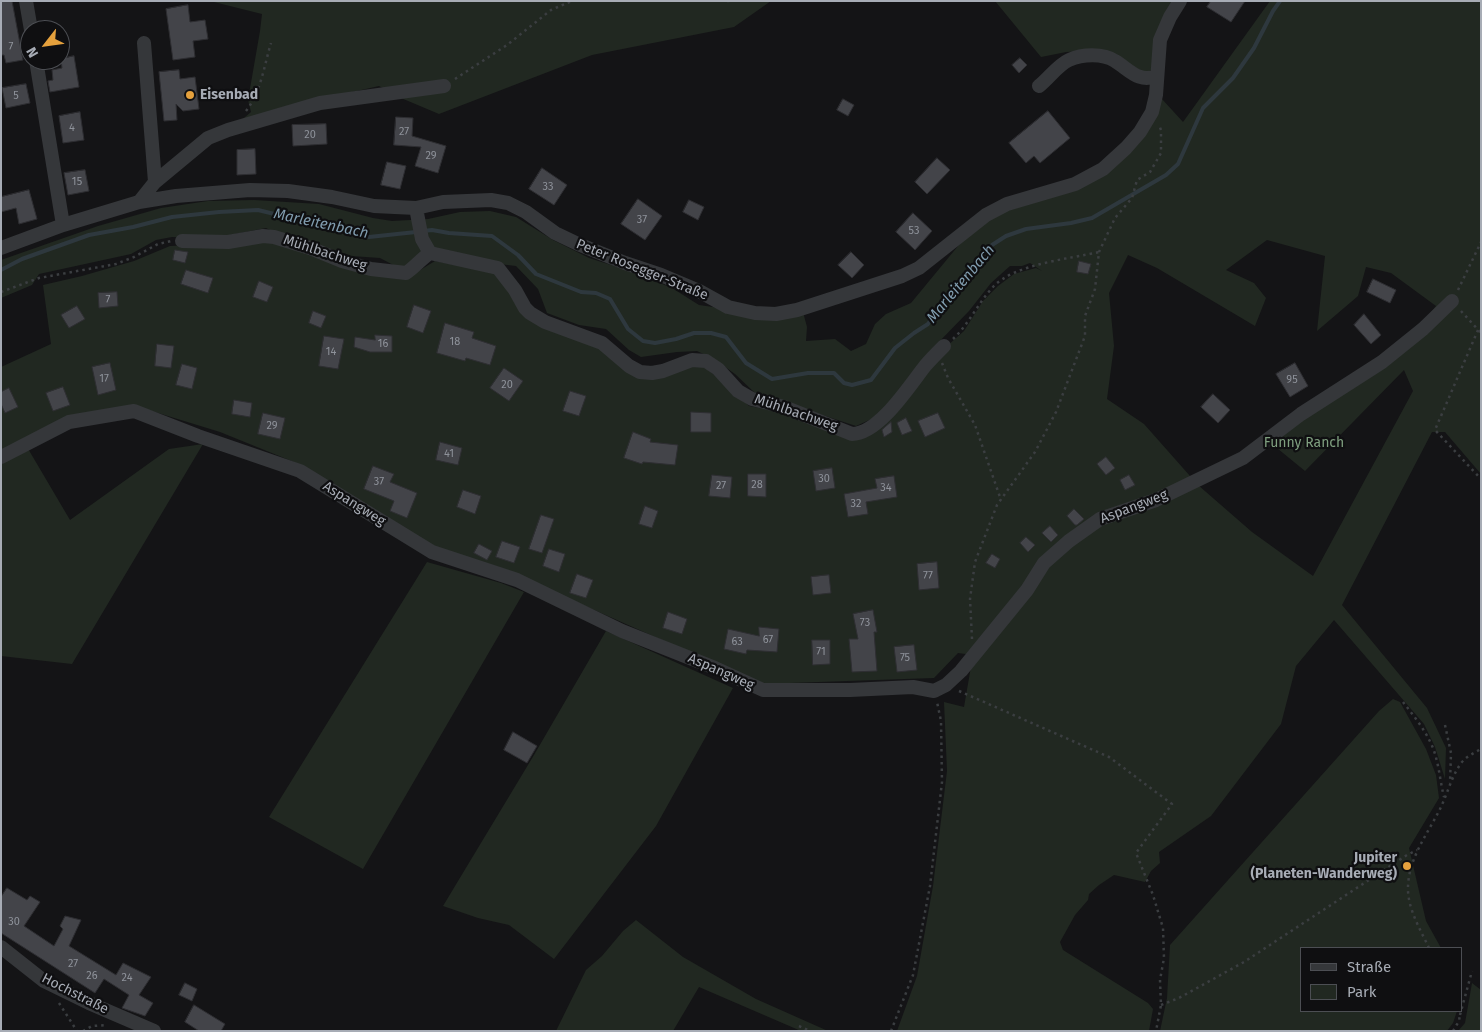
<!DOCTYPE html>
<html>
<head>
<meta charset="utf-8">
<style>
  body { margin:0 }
  #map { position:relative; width:1482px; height:1032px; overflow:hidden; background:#141416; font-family:"Fira Sans",sans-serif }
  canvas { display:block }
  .frame { position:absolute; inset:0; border:2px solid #a7acb5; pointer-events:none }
  .legend { position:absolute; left:1300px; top:947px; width:162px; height:65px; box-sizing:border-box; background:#0f0f11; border:1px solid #4c4e53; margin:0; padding:6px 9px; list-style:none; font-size:15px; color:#a7acb5 }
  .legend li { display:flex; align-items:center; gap:10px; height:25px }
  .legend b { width:25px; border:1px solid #4c4e53 }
  .north { position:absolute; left:20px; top:20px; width:50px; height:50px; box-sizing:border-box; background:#0f0f11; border:1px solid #4c4e53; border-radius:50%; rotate:240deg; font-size:14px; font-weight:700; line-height:20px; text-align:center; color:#a7acb5 }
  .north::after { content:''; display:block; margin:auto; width:18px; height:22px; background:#e5a13d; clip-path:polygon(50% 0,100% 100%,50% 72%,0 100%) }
</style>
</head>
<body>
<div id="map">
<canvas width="1482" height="1032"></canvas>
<div class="frame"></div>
<ul class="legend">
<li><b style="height:6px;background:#35373a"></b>Straße</li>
<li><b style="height:14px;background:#212821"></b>Park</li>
</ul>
<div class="north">N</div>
</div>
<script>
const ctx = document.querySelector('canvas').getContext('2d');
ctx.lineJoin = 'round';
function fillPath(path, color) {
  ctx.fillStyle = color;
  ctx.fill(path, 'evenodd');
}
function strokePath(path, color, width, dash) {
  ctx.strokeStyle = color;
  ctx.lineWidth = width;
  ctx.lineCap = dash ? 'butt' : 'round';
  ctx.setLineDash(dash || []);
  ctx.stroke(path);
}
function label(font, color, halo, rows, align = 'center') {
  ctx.font = font + ' "Fira Sans",sans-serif';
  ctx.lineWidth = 4.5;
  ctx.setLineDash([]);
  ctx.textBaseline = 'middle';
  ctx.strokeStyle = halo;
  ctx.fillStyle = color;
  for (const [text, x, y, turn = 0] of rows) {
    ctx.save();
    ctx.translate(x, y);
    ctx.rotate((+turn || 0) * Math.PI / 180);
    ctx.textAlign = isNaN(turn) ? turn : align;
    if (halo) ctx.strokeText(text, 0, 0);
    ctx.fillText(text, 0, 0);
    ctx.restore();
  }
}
const green = new Path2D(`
  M210,1H771L734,27L592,55L439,114L401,98L379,86L295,105L237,124L251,112L248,100L260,31L262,14Z
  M995,1H1173L1152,70L1143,74L1087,51L1066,52L1041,57Z
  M1270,1H1481V474L1445,432H1432L1342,605L1427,708L1446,748L1445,779L1435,747L1424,724L1334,620L1296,666L1281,724L1211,816L1159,852L1160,863L1151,871L1145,882L1114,875L1099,885L1089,894L1088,900L1075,915L1060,942L1063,950L1148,1003L1153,1009L1149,1031H897L917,976L933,886L947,771L944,702L964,707L973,655L958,653L934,678L761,684L520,577L432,548L294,462L220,432L132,405L1,450V367L51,344L43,285L82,276L134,261L170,246L238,243L264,240L412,275L435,261L498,273L522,309L599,346L628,370L692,364L702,365L733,390L749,406L804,417L858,438L938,354L964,331L983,301L998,286L1014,274L1021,272L1036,268L1042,271L1030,263L1022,266H1010L991,283L969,311L935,346L904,386L876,417L856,426L755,393L735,374L714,359L697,351L677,352L641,357L629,350L606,329L579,325L547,313L538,289L516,266L499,264L460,253L399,268L380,258L351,256L321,246L280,235L266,228L230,235L193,238L172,237L156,240L131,254L39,274L32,285L1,298V260L98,226L161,208L208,201L254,200L319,204L373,218L392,221L428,219L460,212L490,211L516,217L553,240L589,258L630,271L672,288L699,305L720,308L803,312L807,327L806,341L835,339L851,351L866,344L875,324L886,314L911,303L963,240L979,224L1008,208L1070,191L1127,140L1162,99L1183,122ZM1267,240L1325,256L1317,331L1358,296L1366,267L1391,273L1436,306L1395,355L1319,406L1272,444L1305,471L1404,370L1413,391L1313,576L1252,532L1198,485L1144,424L1107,399L1114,346L1109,293L1128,255L1157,268L1255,326L1266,298L1254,283L1226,270Z
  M203,444L72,664L1,656V464L27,447L70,520L169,449Z
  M427,562L501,583L524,592L363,869L269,817Z
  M606,631L733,688L656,826L554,959L509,925L478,918L443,906L534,755Z
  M1393,699L1400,702L1426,749L1436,775L1439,798L1409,848L1426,921L1441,948H1301V1011H1457L1453,1023L1447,1031H1160L1167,998L1170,945L1379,711Z
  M636,920L683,957L756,999L828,1031H801L699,987L673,1031H556L586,970L602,956L623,931Z
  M1472,983L1481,990V1031H1458L1465,1023Z`);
const stream = new Path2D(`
  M423,231L432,230L449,233L492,236L518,255L536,274L581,292L596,293L610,299L628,329L643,341L655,343L676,339L694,333H711L726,337L746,363L772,379L808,373H834L844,383L852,385L871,380L895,348L914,333L928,324L940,306L992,245L1006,236L1026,229L1071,223L1092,218L1166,175L1178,164L1203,108L1233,78L1254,48L1273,11L1280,1
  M1,270L22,259L89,235L133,227L172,217L219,212L258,210L369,237L416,232`);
const building = new Path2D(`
  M12,1L23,60L6,63L4,55H1V2Z
  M1211,1H1245L1231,22L1207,7Z
  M188,5L190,22L205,20L208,39L193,41L195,57L173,60L166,9Z
  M74,56L79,87L50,92L48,81L53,80L52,70L62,68L61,59Z
  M1020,58L1027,65L1019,73L1012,65Z
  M179,70L180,79L195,77L199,109L183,111L176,104L177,120L164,121L159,72Z
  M26,84L30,103L6,108L2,88Z
  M843,99L854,105L848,116L837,110Z
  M1048,111L1070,138L1040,163L1034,156L1026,163L1009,143Z
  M80,112L84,140L63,143L59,116Z
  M396,117L413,118L412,136L446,146L438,173L415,166L421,147L394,145Z
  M326,124L327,144L293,146L292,125Z
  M255,149L256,174L237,175V150Z
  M937,158L950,170L927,194L915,182Z
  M387,162L406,166L400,189L381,185Z
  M542,168L567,185L554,205L529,189Z
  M85,170L89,191L68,195L64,173Z
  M29,190L37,219L19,224L16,208L1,212V197Z
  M638,199L662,216L645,240L621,224Z
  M689,200L704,207L698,220L683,212Z
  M913,213L932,231L915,250L896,232Z
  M175,250L188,252L185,263L173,260Z
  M851,252L864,265L852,278L838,265Z
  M1079,261L1091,264L1088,274L1077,272Z
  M186,270L213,278L208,293L181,284Z
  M1373,279L1396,290L1390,303L1367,292Z
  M259,281L273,287L267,302L253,297Z
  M117,292L118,306L99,308L98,293Z
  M414,305L431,311L423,333L407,327Z
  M77,306L85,319L69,328L61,315Z
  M313,311L326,316L321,328L309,323Z
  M1364,314L1381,335L1371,344L1354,325Z
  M445,323L474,332L472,338L496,346L490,365L466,358L465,361L437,353Z
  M375,335L392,336V352H370L354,347L355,337L375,340Z
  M324,336L344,339L338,369L319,366Z
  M157,344L174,346L171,368L155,366Z
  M110,363L116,390L98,395L92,367Z
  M1295,363L1308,386L1290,397L1276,374Z
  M182,364L197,368L192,389L176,385Z
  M504,368L523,381L509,401L490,388Z
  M63,387L70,405L53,411L46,393Z
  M9,388L18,407L5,413L1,404V392Z
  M570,391L586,396L579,416L563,411Z
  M1213,394L1230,410L1218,423L1201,407Z
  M234,400L252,403L250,417L232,414Z
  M691,412L711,413V432H691Z
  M263,413L285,418L280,439L258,434Z
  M938,413L945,428L925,437L918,421Z
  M906,418L912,431L902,435L897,423Z
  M891,422L892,432L884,437L882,430Z
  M633,432L651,439L650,442L678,445L675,465L643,462L642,464L624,458Z
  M440,442L462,448L458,465L436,460Z
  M1106,457L1115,468L1106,475L1097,464Z
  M373,466L394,474L390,482L417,493L407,518L390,511L394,501L364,489Z
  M832,468L835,488L816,491L813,471Z
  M748,474H766V497L748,496Z
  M712,475L732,477L730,498L709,496Z
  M1129,475L1135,485L1125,490L1120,480Z
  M894,476L897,497L866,502L868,514L848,517L844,494L877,488L875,479Z
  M463,490L481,496L475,514L457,507Z
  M645,506L658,511L652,528L639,524Z
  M1074,509L1084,519L1077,525H1075L1067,516Z
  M541,515L554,519L542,553L529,549Z
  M1050,526L1058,535L1051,542L1042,533Z
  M1026,537L1035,545L1028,552L1020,543Z
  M502,541L520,547L514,563L496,557Z
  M479,544L492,551L487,560L474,553Z
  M549,549L565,554L559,572L543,566Z
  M992,554L1000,559L995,568L986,563Z
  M937,562L939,588L919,590L917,564Z
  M577,574L593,580L586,598L570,593Z
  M829,575L831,593L813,595L811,577Z
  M873,610L877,632H874L877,671L852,672L849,639H858L853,614Z
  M668,612L687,619L682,634L663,628Z
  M759,627L779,629L777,652L747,650L746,654L724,649L728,629L759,636Z
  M812,640H830V664L813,665Z
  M914,645L917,670L897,672L894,647Z
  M513,732L537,746L527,763L504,750Z
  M7,888L27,900L30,896L40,902L24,926L54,946L63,929L60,926L65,916L81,920L69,946L116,975L123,963L151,977L139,995L153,1003L145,1016L122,1008L129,995L104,979L95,993L1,933V897Z
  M185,983L197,989L192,1001L179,995Z
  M194,1005L225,1024L221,1031H199L185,1022Z`);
const path = new Path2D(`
  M727,1H733
  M455,79L507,45L551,10L572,1
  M246,111C261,92 264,66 271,43
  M1458,290L1481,242
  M1,292L39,278L116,264L134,257L158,244L171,241
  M1461,311L1481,333
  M1478,330L1435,430L1481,479
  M953,339C969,324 978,303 993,287C1014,264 1069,259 1099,252
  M942,363L948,378L975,425L1001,500
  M972,639L970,599L975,562L997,505L1035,452L1056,412L1085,336V316L1095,289L1099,252L1115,218L1132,198L1137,180L1150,172L1161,153V130L1159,125
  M959,691L1109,757L1172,804L1136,853L1153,895L1163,928L1164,958L1160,980L1161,1005L1156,1031
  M1403,702C1414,716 1426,731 1433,748C1439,764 1440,781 1444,797
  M1445,725L1451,753L1450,783
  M1429,948C1421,931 1409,911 1408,891C1407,859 1428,834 1441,807C1448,792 1452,775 1462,762C1467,756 1474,753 1481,749
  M59,1003L77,1031
  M1161,1005L1179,998L1244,962L1407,855L1417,850
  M1460,1015L1472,971
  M799,1026L810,1031
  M83,1031L92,1026L107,1025
  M891,1031L913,975L930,886L942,782L941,721L937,702
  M1453,1031L1459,1021L1460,1014`);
const minor = new Path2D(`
  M26,1L31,30
  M144,43L155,182
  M36,60L63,225
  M1039,86C1049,78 1058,65 1069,60C1082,54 1103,53 1115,61C1130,70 1138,83 1157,76
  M139,202L155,182L208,138L228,130L320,103L444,86
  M416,208L422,239L430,253
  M182,241L228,242L263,236L274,237L310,248L342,261L371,269L406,273C415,267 421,259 430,253L498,268L515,290L525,308L530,313L545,322L602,343L629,366L640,372L652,373L663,371L692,360L706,361L718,369L738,391L752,399L784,407L852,434C879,434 910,385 925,366C931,359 937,353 944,346
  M1,248L63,225L139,202L176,196L250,190L288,191L332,197L374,206L416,208L443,202L491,200L508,203L526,212L555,233L578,244L625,263L661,275L699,291L728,307L755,313L776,314L797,310L902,276L919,268L986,215L1007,204L1075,184L1103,169L1126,148L1140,132L1152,112L1156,95L1160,40L1170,17L1180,1
  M1,457L69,422L134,411L198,436L300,471L432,552L517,580L622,631L715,668L763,690H850L913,687L934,691L946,685L961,671L1027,590L1044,563L1069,541L1100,519L1156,500L1243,458L1301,414L1382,362L1423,329L1452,301
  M1,947L44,981L89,1003L154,1031`);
const markers = [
  [190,95,5,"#e5a13d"],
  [1407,866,5,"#e5a13d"]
];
const numberNames = [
  ["7",11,47],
  ["5",16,96],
  ["4",72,128],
  ["27",404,132],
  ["20",310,135],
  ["29",431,156],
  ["15",77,182],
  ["33",548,187],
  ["37",642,220],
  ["53",914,231],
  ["7",108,300],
  ["18",455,342],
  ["16",383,344],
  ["14",331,352],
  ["17",104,379],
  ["95",1292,380],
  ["20",507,385],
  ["29",272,426],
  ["41",449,454],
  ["30",824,479],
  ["37",379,482],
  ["28",757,485],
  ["27",721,486],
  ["34",886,488],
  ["32",856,504],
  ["77",928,576],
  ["73",865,623],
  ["67",768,640],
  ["63",737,642],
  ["71",821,652],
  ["75",905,658],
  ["30",14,922],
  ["27",73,964],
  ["26",92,976],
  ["24",127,978]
];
const poiNames = [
  ["Eisenbad",200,95],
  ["Jupiter",1397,858,"right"],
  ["(Planeten-Wanderweg)",1397,874,"right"]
];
const streetNames = [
  ["Mühlbachweg",325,253,18],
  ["Peter Rosegger-Straße",642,270,22],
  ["Mühlbachweg",796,413,19],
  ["Aspangweg",354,504,32],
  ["Aspangweg",1134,507,-21],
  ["Aspangweg",721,672,24],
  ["Hochstraße",75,994,27]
];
const parkNames = [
  ["Funny Ranch",1304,443]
];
const waterNames = [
  ["Marleitenbach",321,224,12],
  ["Marleitenbach",961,284,-50]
];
fillPath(green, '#212821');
strokePath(stream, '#2e383e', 4);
fillPath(building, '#434449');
strokePath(building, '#2e2e32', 1);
strokePath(path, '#3b3e41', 2.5, [2.5, 4]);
strokePath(minor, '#35373a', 14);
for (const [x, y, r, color] of markers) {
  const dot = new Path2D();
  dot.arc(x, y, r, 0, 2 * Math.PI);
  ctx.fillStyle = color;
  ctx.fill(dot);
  strokePath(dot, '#0f0f11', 2);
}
label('11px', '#8e929a', null, numberNames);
label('bold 14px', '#a7acb5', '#0f0f11', poiNames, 'left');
label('14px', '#a7acb5', '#0f0f11', streetNames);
label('14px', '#7f9f7f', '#0f0f11', parkNames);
label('italic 15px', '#809cae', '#0f0f11', waterNames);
</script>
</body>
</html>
